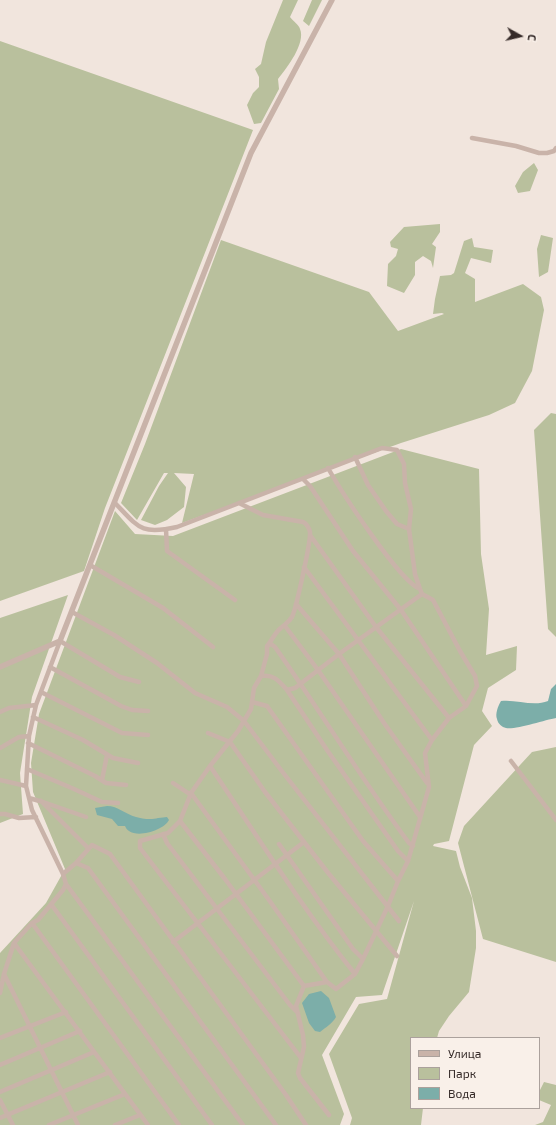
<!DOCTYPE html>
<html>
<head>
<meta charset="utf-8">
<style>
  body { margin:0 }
  #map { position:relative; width:556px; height:1125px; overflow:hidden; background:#f1e5dd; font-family:"Exo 2",sans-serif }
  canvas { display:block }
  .legend { position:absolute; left:410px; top:1037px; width:130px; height:72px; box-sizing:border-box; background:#f9f0e9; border:1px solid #aba19c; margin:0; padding:5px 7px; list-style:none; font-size:12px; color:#362b29 }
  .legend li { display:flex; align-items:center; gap:8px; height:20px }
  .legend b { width:20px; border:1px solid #aba19c }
  .north { position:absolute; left:500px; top:16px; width:40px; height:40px; -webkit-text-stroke:3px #f9f0e9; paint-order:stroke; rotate:98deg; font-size:11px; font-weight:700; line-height:16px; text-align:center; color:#362b29 }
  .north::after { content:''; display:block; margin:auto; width:14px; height:18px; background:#362b29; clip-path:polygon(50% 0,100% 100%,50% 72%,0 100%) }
</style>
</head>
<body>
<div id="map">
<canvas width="556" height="1125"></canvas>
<ul class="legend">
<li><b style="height:5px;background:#c9b3a9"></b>Улица</li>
<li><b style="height:11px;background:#b9c09d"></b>Парк</li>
<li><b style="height:11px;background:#7caea9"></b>Вода</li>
</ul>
<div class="north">С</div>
</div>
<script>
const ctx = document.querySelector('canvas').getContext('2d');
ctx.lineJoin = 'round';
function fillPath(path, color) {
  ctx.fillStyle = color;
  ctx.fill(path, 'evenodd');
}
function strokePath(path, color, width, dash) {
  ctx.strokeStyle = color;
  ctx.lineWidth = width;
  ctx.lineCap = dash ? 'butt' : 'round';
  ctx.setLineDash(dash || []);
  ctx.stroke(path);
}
const green = new Path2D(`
  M283,0H298L290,17C293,21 299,25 300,29C306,43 287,68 278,79L279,89L261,123L254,124L247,105L253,93L259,87V77L255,69L261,64L266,42Z
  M312,0H322L309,26L303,21Z
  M0,41L253,130L105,508L84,571L0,601Z
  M534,163L538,170L530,191L518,193L515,186L523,172Z
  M440,224V232L432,244L436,247L433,268L431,261L423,256L415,262V275L404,293L387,286L388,264L396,256L398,249L391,247L390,242L404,227Z
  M541,235L553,238L548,272L539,277L537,249Z
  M472,238L474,247L493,250L491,263L471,258L465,273L475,279V302L523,284L541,297L544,310L532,371L515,403L489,415L401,443L182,523L194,474L174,473L186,487L184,507L167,520L155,525L141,520L159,486L168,473H164L137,520L121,503L145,444L221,240L369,292L398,331L444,314L442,313L433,314L435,299L440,276L451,275L454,273L464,241Z
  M551,413L556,414V637L548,629L534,430Z
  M401,449L479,469L481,554L489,609L486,655L517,646L516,670L488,688L482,711L492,726L474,745L449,841L434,844L433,846L456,851L460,867L472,898L476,931V948L469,992L449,1016L439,1031L437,1038H411V1108H423L421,1125H350L352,1118L329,1054L359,1004L387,999L414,901L382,995L356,997L322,1055L344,1114L340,1125H0V953L46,903L65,869L33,792L31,763L39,714L115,511L135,534L173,536Z
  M68,595L32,697L20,773L23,814L0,823V618Z
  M556,747V962L483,939L458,843L464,826L532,752Z
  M544,1082L556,1085V1125H535L543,1122L551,1105L539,1100V1092Z`);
const water = new Path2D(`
  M556,684V718C545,720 515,730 506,728C502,727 498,724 497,719C495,714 498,706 501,701C516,699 533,707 548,701L551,689Z
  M107,806C118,806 125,814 136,817C142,819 152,820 158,818C162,818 164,817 167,817L169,820C164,830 139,838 129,831C127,830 126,828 125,826H118L112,819L97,815L95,808Z
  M321,991L329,998L336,1017C332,1024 326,1027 320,1032L315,1031L309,1023L302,1003L309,994Z`);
const minor = new Path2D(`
  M472,138L516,146L539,153H547L554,151L556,148
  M355,457L368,485L386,511L397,524L409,529
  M328,468C341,491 399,581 420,589
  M303,479L310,486L353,551L401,610L466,706
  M115,503C139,528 141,535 177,527L382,448L397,450L404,464L405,483L411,509L409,529L415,574L420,589L422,594L433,600L460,651L475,676L477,686L466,706L449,718L432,740L425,753L429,787L408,861L398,881L388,906L363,959L355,974L336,989L327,982L304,986L296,1006L303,1035L304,1047L298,1073L300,1078L329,1115
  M239,503L263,515L303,522C307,524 309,528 310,532C311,541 296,609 292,617C289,622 285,624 281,628C276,631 272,640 268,645
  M166,529L167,551L235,600
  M310,535L376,627L449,718
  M90,565L163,608L213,647
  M304,567L432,740
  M296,604L339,654L384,723L427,783
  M72,612L114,635L157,663L195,693L227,707L244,721L281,770L399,921
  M285,626L318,670L420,817
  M50,667L121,706L132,710L148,711
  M261,676L267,654V646L271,644L275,647C321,712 362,780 409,843L413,846
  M287,690L327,750L398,851L408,861
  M41,692L122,733L148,735
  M252,702L267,706L363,841L398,881
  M0,712L9,708L36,705
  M33,717L83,740L113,758L138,763
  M208,733L230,742L265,792L329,874L397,956
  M28,743L95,776L106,783L126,785
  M0,748L19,737L29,736
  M511,761L556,820
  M210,766C257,836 302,908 355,974
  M27,769L74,789L102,802L118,803
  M0,780L26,786
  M102,780L107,755
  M173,783L188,793H191L269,900L327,982
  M29,798L43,802L86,817
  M41,801L88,848
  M0,814H5L19,818L36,817
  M180,821L225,879L304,986
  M163,834L167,843L290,1005L298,1013
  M279,844L353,949L363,959
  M76,863L92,845L110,854L286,1095L306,1125
  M63,874L76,863L88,868L276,1125
  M66,884L243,1125
  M51,904L212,1125
  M32,923L179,1125
  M173,942L304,842
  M14,943L148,1125
  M4,974L78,1125
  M0,993L4,974L14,943L32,923L38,920L63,890L66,884L63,874L32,810L26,786L29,736L36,705L60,641L120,677L139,682
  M0,1038L66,1012
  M301,1058L140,848V841L168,833L180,821L191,793L210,766L238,731L251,709L254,688L261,676C274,674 279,681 287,690L295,688L339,654L422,594
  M0,1065L80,1031
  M0,1092L94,1052
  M0,1100L13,1125
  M0,1118L110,1072
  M49,1125L125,1094
  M115,1125L140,1115`);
const tertiary = new Path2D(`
  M0,667L60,641L251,153L332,0`);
fillPath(green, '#b9c09d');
fillPath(water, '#7caea9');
strokePath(minor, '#c9b3a9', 4.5);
strokePath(tertiary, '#c9b3a9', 5.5);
</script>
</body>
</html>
